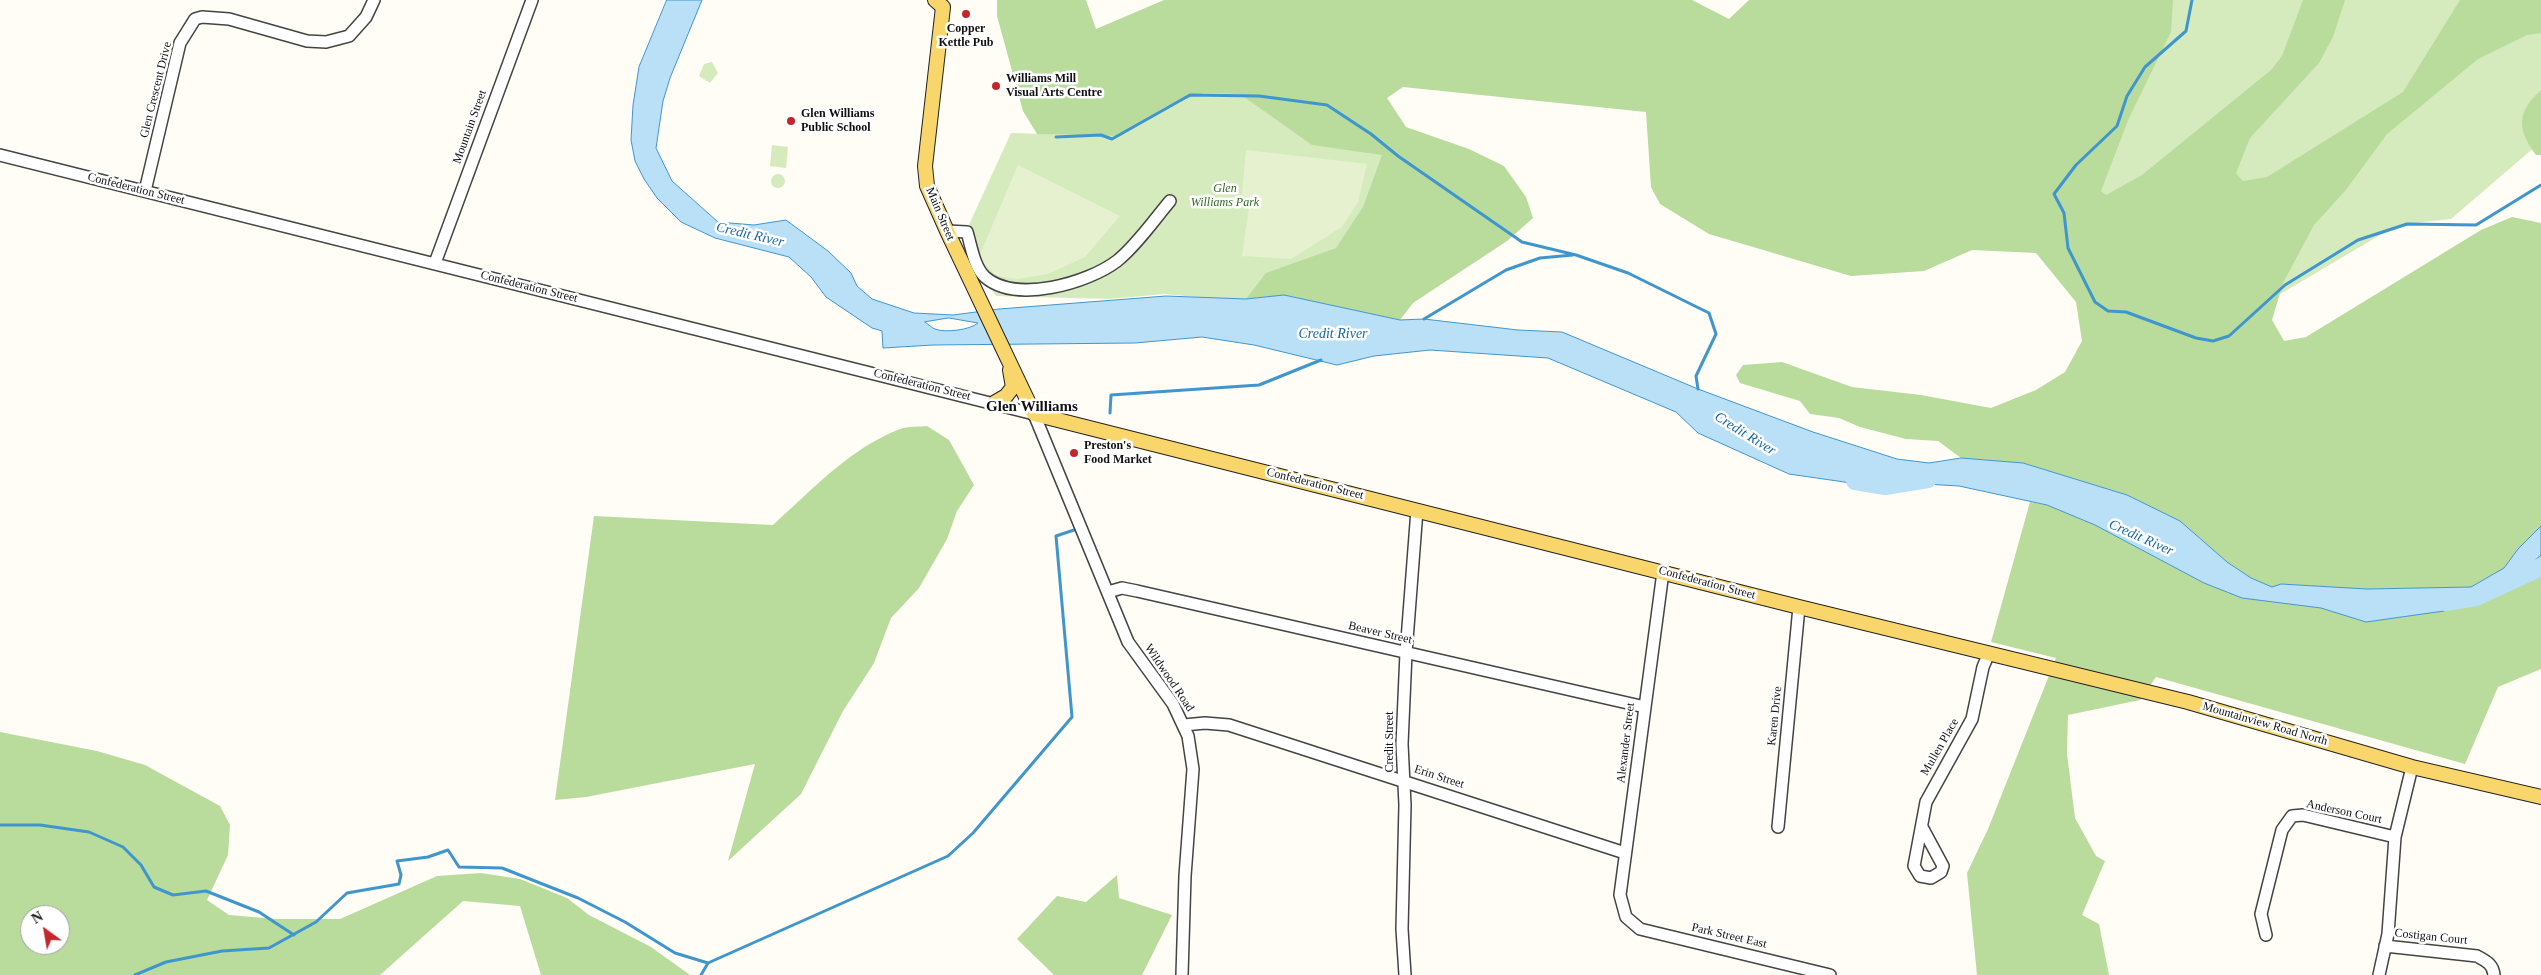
<!DOCTYPE html>
<html>
<head>
<meta charset="utf-8">
<style>
  body { margin:0 }
  #map { position:relative; width:2541px; height:975px; overflow:hidden; background:#fffdf5; font-family:"Times New Roman",serif }
  canvas { display:block }
  .north { position:absolute; left:20px; top:905px; width:50px; height:50px; box-sizing:border-box; background:#fff; border:1px solid #a0a0a0; border-radius:50%; rotate:328deg; font-size:14px; font-weight:700; line-height:20px; text-align:center; color:#111 }
  .north::after { content:''; display:block; margin:auto; width:18px; height:22px; background:#c4262e; clip-path:polygon(50% 0,100% 100%,50% 72%,0 100%) }
</style>
</head>
<body>
<div id="map">
<canvas width="2541" height="975"></canvas>
<div class="north">N</div>
</div>
<script>
const ctx = document.querySelector('canvas').getContext('2d');
ctx.lineJoin = 'round';
function fillPath(path, color) {
  ctx.fillStyle = color;
  ctx.fill(path, 'evenodd');
}
function strokePath(path, color, width, dash) {
  ctx.strokeStyle = color;
  ctx.lineWidth = width;
  ctx.lineCap = dash ? 'butt' : 'round';
  ctx.setLineDash(dash || []);
  ctx.stroke(path);
}
function label(font, color, halo, rows, align = 'center') {
  ctx.font = font + ' "Times New Roman",serif';
  ctx.lineWidth = 5;
  ctx.setLineDash([]);
  ctx.textBaseline = 'middle';
  ctx.strokeStyle = halo;
  ctx.fillStyle = color;
  for (const [text, x, y, turn = 0] of rows) {
    ctx.save();
    ctx.translate(x, y);
    ctx.rotate((+turn || 0) * Math.PI / 180);
    ctx.textAlign = isNaN(turn) ? turn : align;
    if (halo) ctx.strokeText(text, 0, 0);
    ctx.fillText(text, 0, 0);
    ctx.restore();
  }
}
const green = new Path2D(`
  M2060,0H2541V147L2536,146L2451,219L2414,223L2380,235L2250,312L2033,196Z
  M712,62L718,73L710,83L699,76L704,64Z
  M1204,93L1272,94L1410,162L1328,269L1240,301L1165,294L1109,299L996,296L962,240L1011,133L1117,136L1167,106Z
  M772,145L788,147L786,168L770,166Z
  M771 181a7 7 0 1 1 14 0a7 7 0 1 1-14 0Z`);
const forest = new Path2D(`
  M997,0H1086L1096,29L1164,0H1692L1729,19L1749,0H2173L2171,32L2129,118L2101,191L2106,195L2142,175L2271,70L2282,56L2303,0H2345L2333,37L2319,63L2250,138L2236,173L2243,181L2267,177L2403,92L2460,0H2541V33L2527,35L2478,59L2387,134L2345,191L2314,225L2283,283L2272,320L2284,341L2306,337L2481,230L2512,217L2541,223V526L2518,549L2504,568L2471,587L2367,589L2281,584L2272,587L2251,578L2227,562L2180,521L2127,495L2023,463L1961,458L1938,441L1906,439L1860,427L1839,418L1810,414L1800,401L1740,383L1736,375L1743,365L1782,362L1852,387L1921,395L1991,408L2036,390L2065,372L2082,341L2076,302L2036,253L1972,250L1924,271L1851,276L1709,234L1660,204L1651,187L1646,112L1403,87L1387,98L1406,127L1469,149L1504,166L1526,197L1533,218L1507,241L1413,303L1400,320L1284,295L1246,299L1266,273L1336,248L1363,207L1382,155L1312,145L1240,94L1204,93L1167,106L1117,136L1037,134L1023,111L997,16Z
  M2541,90V155H2536C2517,129 2516,113 2541,90Z
  M927,426L949,440L974,485L957,511L947,539L919,588L891,618L874,663L843,711L801,794L728,861L755,764L586,797L555,800L594,516L773,525C812,490 850,448 900,429C908,426 919,427 927,426Z
  M2030,502L2047,505L2095,525L2204,583L2242,598L2321,608L2366,622L2444,611L2527,568L2541,555V669L2498,687L2465,764L2156,677L2140,700L2068,715L2067,754L2075,818L2096,856L2105,861L2082,915L2099,924L2109,975H1977L1967,873L1988,829L2056,658L1991,642Z
  M0,732L97,751L145,765L220,806L230,825L228,855L207,900L229,915L276,919H340L437,876L481,873L520,879L567,898L589,915L651,947L690,975H541L520,906L463,901L380,975H0ZM30,915H60V945H30Z
  M1117,875L1119,898L1172,915L1142,975H1054L1017,939L1057,896L1086,902Z`);
const pitch = new Path2D(`
  M1246,150L1367,164L1358,202L1342,227L1291,259L1242,256L1250,200L1242,194Z
  M1018,165L1120,216L1085,257L1048,274L1017,279L997,276L978,259Z`);
const water = new Path2D(`
  M667,0H702L670,78L663,101L656,148L672,181L718,222L754,225L786,220L828,251L851,273L857,286L872,299L914,313L953,315L999,309L1166,296L1246,299L1284,295L1400,320L1424,319L1518,330L1562,332L1698,389L1813,432L1897,459L1929,463L1961,458L2023,463L2127,495L2180,521L2227,562L2251,578L2272,587L2281,584L2367,589L2471,587L2504,568L2518,549L2541,526V555L2527,568L2444,611L2366,622L2321,608L2242,598L2204,583L2095,525L2047,505L1959,486L1908,483L1865,485L1789,474L1698,433L1676,412L1548,358L1430,350L1374,356L1337,365L1254,345L1202,337L1135,343L933,345L883,348L882,331L872,328L826,297L811,277L789,257L715,238L681,222L657,198L644,179L635,161L631,140L633,105L639,67ZM949,318L978,323C970,330 945,333 935,329C932,328 928,324 925,322Z`);
const stream = new Path2D(`
  M2192,0L2186,31L2145,67L2127,96L2117,126L2076,165L2054,194L2064,213L2068,248L2095,302L2108,311L2126,312L2196,338L2213,341L2229,336L2285,285L2358,240L2407,224L2476,225L2541,185
  M1056,137L1101,135L1112,139L1190,95L1259,96L1327,105L1371,134L1398,156L1522,242L1576,255L1628,273L1709,313L1716,334L1696,376L1698,389
  M1424,319L1506,270L1540,258L1573,255
  M1110,413L1111,395L1259,385L1321,360
  M0,825H40L89,832L123,847L141,865L154,887L173,895L206,891L259,912L294,935
  M135,975L166,962L222,951L269,948L316,922L347,893L399,884L401,875L397,861L428,857L448,850L459,867L502,868L578,898L625,922L675,953L708,963
  M701,975L708,963L948,856L973,833L1072,717L1056,536L1074,530`);
const river = new Path2D(`
  M1855,481L1885,486L1928,479
  M2445,602L2476,597L2541,567`);
const minor = new Path2D(`
  M0,155L1034,414L1128,642L1173,704L1188,736L1193,769L1185,876L1182,975
  M145,191L180,43L195,19L202,17L229,19L307,41L326,42L349,36L366,17L374,0
  M947,231L967,232C971,245 974,267 985,277C1016,304 1088,283 1117,261C1136,246 1154,220 1170,201
  M435,263L532,0
  M1663,572L1620,895L1626,917L1640,929L1830,975
  M1108,592L1122,588L1137,591L1645,707
  M1184,725L1205,723L1229,725L1625,853
  M1778,827L1799,607
  M1922,827L1943,866L1941,872L1931,878L1920,876L1914,866L1926,802L1972,719L1983,667L1989,653
  M2266,935L2261,914L2282,830L2292,816L2303,815L2395,837
  M2385,946L2477,956C2486,961 2493,964 2494,975
  M1405,975L1402,929L1405,805L1402,744L1406,653L1417,510
  M2379,975L2388,934L2395,837L2412,767`);
const major = new Path2D(`
  M935,0L943,7L925,166L927,186L947,231L1034,414L1799,607L2188,702L2412,767L2541,797
  M994,403L1006,396L1013,387L1010,370`);
const markers = [
  [966,14,5,"#c4262e"],
  [996,86,5,"#c4262e"],
  [791,121,5,"#c4262e"],
  [1074,453,5,"#c4262e"]
];
const poiNames = [
  ["Copper",966,29,"center"],
  ["Kettle Pub",966,43,"center"],
  ["Williams Mill",1006,79],
  ["Visual Arts Centre",1006,93],
  ["Glen Williams",801,114],
  ["Public School",801,128],
  ["Preston's",1084,446],
  ["Food Market",1084,460]
];
const streetNames = [
  ["Glen Crescent Drive",156,90,-76],
  ["Mountain Street",470,127,-70],
  ["Confederation Street",136,189,14],
  ["Main Street",940,214,67],
  ["Confederation Street",529,287,14],
  ["Confederation Street",922,385,14],
  ["Confederation Street",1315,484,14],
  ["Confederation Street",1707,583,15],
  ["Beaver Street",1380,633,13],
  ["Wildwood Road",1169,678,56],
  ["Karen Drive",1775,716,-84],
  ["Mountainview Road North",2265,724,16],
  ["Credit Street",1390,742,-90],
  ["Alexander Street",1626,743,-83],
  ["Mullen Place",1940,747,-60],
  ["Erin Street",1439,777,18],
  ["Anderson Court",2344,812,12],
  ["Park Street East",1729,936,13],
  ["Costigan Court",2431,937,6]
];
const parkNames = [
  ["Glen",1225,189],
  ["Williams Park",1225,203]
];
const waterNames = [
  ["Credit River",750,235,13],
  ["Credit River",1333,334],
  ["Credit River",1745,434,32],
  ["Credit River",2141,538,24]
];
const quarterNames = [
  ["Glen Williams",1032,407]
];
fillPath(green, '#d5ebbd');
fillPath(forest, '#b9dc9c');
fillPath(pitch, '#e6f2cf');
fillPath(water, '#b9e0f7');
strokePath(water, '#3f96cf', 1);
strokePath(stream, '#3f96cf', 3);
strokePath(river, '#b9e0f7', 18);
strokePath(minor, '#444', 14);
strokePath(major, '#222', 16);
strokePath(minor, '#fff', 11);
strokePath(major, '#f9d66b', 14);
for (const [x, y, r, color] of markers) {
  const dot = new Path2D();
  dot.arc(x, y, r, 0, 2 * Math.PI);
  ctx.fillStyle = color;
  ctx.fill(dot);
  strokePath(dot, '#fff', 2);
}
label('bold 12px', '#111', '#fff', poiNames, 'left');
label('12px', '#111', '#fff', streetNames);
label('italic 12px', '#2f6b1f', '#fff', parkNames);
label('italic 14px', '#1768a6', '#fff', waterNames);
label('bold 15px', '#111', '#fff', quarterNames);
</script>
</body>
</html>
